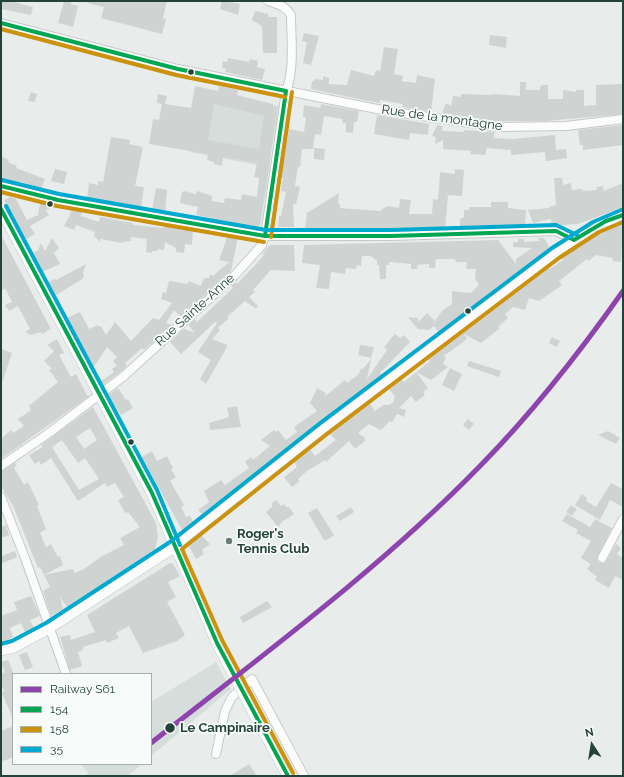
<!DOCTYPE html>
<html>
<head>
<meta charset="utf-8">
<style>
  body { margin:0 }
  #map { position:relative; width:624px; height:777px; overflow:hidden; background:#e8edeb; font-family:Raleway,sans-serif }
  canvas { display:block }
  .frame { position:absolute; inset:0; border:2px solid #24423a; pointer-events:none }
  .legend { position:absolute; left:12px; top:673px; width:140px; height:92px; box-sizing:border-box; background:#f7fbf9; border:1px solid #a3b1ad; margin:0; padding:5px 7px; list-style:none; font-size:12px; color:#24423a }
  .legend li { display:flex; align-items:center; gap:8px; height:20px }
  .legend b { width:20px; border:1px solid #a3b1ad }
  .north { position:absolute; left:572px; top:725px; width:40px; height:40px; -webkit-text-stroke:3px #f7fbf9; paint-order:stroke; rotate:348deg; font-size:11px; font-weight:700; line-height:16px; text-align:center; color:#24423a }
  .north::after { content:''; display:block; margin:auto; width:14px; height:18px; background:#24423a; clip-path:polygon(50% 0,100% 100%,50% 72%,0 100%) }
</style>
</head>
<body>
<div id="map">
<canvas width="624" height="777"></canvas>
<div class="frame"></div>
<ul class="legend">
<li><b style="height:5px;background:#8e44ad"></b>Railway S61</li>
<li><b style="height:5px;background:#00a651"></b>154</li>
<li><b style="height:5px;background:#cd920c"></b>158</li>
<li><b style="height:5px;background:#00a9ce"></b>35</li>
</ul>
<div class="north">N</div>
</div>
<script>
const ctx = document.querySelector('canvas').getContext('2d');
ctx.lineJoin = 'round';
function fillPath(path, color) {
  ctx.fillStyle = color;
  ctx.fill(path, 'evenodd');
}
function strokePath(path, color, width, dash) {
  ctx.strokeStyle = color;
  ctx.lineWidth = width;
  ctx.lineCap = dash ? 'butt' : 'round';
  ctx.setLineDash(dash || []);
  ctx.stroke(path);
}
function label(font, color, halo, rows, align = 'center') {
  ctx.font = font + ' Raleway,sans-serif';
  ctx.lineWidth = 3.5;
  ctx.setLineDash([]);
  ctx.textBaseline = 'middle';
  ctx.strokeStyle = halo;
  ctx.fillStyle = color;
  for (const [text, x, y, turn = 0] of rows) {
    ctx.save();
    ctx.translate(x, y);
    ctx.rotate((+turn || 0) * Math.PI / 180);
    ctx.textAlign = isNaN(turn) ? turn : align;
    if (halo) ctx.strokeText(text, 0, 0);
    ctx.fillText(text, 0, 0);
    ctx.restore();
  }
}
const built = new Path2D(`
  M200,91L280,106L268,167L189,152Z
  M216,662L231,689L151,756V702Z
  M81,764H142L128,776H84L88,773Z`);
const building = new Path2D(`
  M1,1H10L33,7L31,15L1,9Z
  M64,1H71V4L78,6L73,27L58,23Z
  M88,1H167L163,18L166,19L162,34L101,18L104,7L87,3Z
  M222,1L240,4L238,15L220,9Z
  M255,11L268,14V17H277V53H263L262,26L252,20Z
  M304,33L319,36L311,65L303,63L307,42L302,41Z
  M490,35L507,37L506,48L489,45Z
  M384,47L398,49L394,74L403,76L402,81L416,83L417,75L435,79L431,112L402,107L403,104L380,100V103L368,101L311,89L312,81H314L315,79L323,80V76L329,78V84L347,85L351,70L374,76L376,70L380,71Z
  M228,58L249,62L250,59L258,61L257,67L265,69L262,80L225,72L226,69L222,68L223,61L227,62Z
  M520,82H526V90H540V87L542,85H548V99H563V90L576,92V90H584V106L596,105V85L623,84V114L546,121H494L442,113L446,103L451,106L453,96L461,97V94L492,95L494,94L520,96Z
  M195,86L218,91L219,86L238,90L237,95L273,104V107L277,108L267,183L260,226L258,228L211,220V218L196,215L198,207L180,203L182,192L184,191L196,194L197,191L212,196V201L224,203L225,198L241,200L242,194L257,197L259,178L254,177L257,163L223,157L222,166L214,164V162L207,160L208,154L149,144L153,119L159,120L162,104L157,103L158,94L167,96L165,104L191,108ZM214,104L264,116L259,149L208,140Z
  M31,92L37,94L35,102L28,101Z
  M321,104L359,111L357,122H354L353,133L346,132V123H342L343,119L324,116L321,135L315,134L313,149H302L300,167H298L295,186L300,187L296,204H293L294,227H278L279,216H281L286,192L281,191L283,178H281L289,129L304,132L306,117H303L304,105L320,108Z
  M377,115L429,124L428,135L410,133L409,140L374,134Z
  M437,125L443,126L442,131L464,132V130L494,132V138L513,139L555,135L556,150L566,149L567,158L547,161H546L545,152L511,155V150L487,148L485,155L470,154L471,151L443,149V140L435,144L436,137L432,136Z
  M623,125V145L583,150V145H580L578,130Z
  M111,137L130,140L129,144L143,147L135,186L144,187L141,208L87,199L89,183L98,185V181L103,182Z
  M314,148L325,149L324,160L314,159Z
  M1,156L9,160L8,162L17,166L16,168L45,179L41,189L20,181L18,185L1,181Z
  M55,169L67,172L64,184L51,181Z
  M455,169L464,170L462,196L448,195L445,229L305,230L307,213L339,193L338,204H340V208L381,211L382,209L388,206L399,208L400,199L411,200L409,214H432L433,199L438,200L440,172L455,174Z
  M554,178H562L563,185L571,183L572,190L582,189L583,191L597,190L596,187L603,186L604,191L623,183V207L578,224L552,226L551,219L533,223L528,210L549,208V207L556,205Z
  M156,188L167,190L165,212L152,210Z
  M10,197L16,199L27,220L38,215L40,204L53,207L42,212L46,210L49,215L30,226L35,234L25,240L4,200Z
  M491,202H508V208L526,210L525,226L460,228V219L464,217V210H469V207H491Z
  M71,210L82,212L81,216L99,222L100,217L133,223V225L164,228V226L193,231L192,245L185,244L184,253L176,252V248L165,242L164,250L158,249L157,251H152V253L146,252L147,239L131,237V241L123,242L122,243L100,239V242L94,236L95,232L76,225L74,230L64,226L70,215Z
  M623,223L621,262L612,261L613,258L596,255L588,261L587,259L559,281L562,285L539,301L529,298L525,310L513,307L505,314L508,318L498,327L500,328L481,343L464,334L467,339L444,356L446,358L443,364L448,367L431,380L416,372L428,388L423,392L425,395L416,402L411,396L399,408L406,410L404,417L397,414L392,422L390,421L381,430L369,424L358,433L365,438V441L355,449L349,441L326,462L325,460L307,471L298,479L300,481L292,487L284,477L297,467L294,461L310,449L315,456L336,440L330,434L369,403L375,411L383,405H388L393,403L395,396L389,389L402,379L404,382L430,361L428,359L548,267L550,269L563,260L561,257L568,252L599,232Z
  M1,235L51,329L42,334L41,332L31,335L25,332L30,329L18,306L9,311L5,305L12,302L5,288L1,291Z
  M228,235L238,237L231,271L181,317L174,310L166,323L172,325L144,350L142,348L125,363L127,365L124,369L103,385L101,381L114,372L112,369L117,366L113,361L117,357L107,347L93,368L67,318L80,312L89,329L98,325L99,327L101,326L106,335L115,322L131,341L153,318L159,320L172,303L161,299L163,292L166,293L169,281L187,284L189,281L201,286L204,278H209L210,274L213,276L229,262L219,260Z
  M52,238L59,248L54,253L60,264L42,272L33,253L38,250L41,243L45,251Z
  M538,238H544L550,248L439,333L434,326L429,330L418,329L408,317L418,318V322L427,313L435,321L442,311L452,304V291L471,293L477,287V286L479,285L475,279L476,269H466L467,262H456L455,259H436L435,268H429V264L417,265L418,269H411V264L389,262V265H386V279H380L379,265H377V261L371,256H362L361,266L357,265L356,269L346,268L345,274L331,272L329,289L316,288L320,265L302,263L304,245L498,240L516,264V259L532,248L513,247V242H518V239H524V242L540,241Z
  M270,245H294L295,271L271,270L253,290L255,292L249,297L258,306L256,309L245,301L227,317L229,318L218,328L220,330L212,339L227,345V347L206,384L200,379L211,360L198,352L217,323L215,322L181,354L170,342L184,329L195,333L188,325L195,319L197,322L233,288L231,286L236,282L237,284L257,263L264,255L262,254Z
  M86,264L83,273L84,276L82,279L55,296L48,282L55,279L56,280Z
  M395,334L400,338L404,335L410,342L380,373L382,375L377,380L342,405L343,406L335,412L202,514L198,510L209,502L204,491L221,480L225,485L249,468L245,462L251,457L253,460L270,446L261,440L274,430L276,432L278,430L286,440L297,432L294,427L317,411L310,403L317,388L326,393L324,397L345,380L347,383L359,374L361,368L363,369L371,359L367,379L387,350L384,347Z
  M552,337L560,341L557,347L549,343Z
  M57,339L64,353L59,355L71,377L76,374L88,397L1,459V439L11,430L13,433L24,426L18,419L31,410L29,406L58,382L49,370L52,369L44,361L54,351L47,345Z
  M360,345L374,347L371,358L358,355Z
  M1,349L12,353L2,383H1Z
  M469,361L501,371L499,377L467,366Z
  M450,368L462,374L454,391L442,385Z
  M118,388L126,400L128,399L133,408L121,415L108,395Z
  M237,406L241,427L210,430L209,423L229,417L227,408Z
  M93,407L156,523L158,537L155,549L67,607L60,597L63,609L51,616L43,591L50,587L44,575L73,569L75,573L84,569L102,556L124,545L120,538L140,527L128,512L125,513L118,500L124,497L115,483L107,487L105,483L78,501L51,458L41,465L39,461L35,464L29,455L43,447L41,445ZM90,428L97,440L84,449L76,437ZM62,440L78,463L85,458L99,479L79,490L52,447Z
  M468,419L474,424L469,430L463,425Z
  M608,431L620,438L616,444L598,435Z
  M152,451L157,461L167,456L173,468L171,470L176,477L170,481L184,505L181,507L186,517L190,516L193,521L182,530L142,457Z
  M15,463L17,465L14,468L24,485L28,482L39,505L37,506L46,529L40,533L46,547L51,544L58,557L60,556L63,565L44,575L40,567L38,568L14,508L1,486V471Z
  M611,483L623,489V507L610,500L600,520L575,505L582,494L587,498L586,501L596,507Z
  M276,500L281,506L284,504L287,508L288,506L294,514L282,522L278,527L266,512L272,507V503Z
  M571,505L577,509L572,516L566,512Z
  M351,507L354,512L340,521L336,516Z
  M317,508L334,535L327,540H324L308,513Z
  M567,514L590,527L595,519L612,528L597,559L599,563H605L616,544L621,548L617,554L623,558V580L615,576L609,588L595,580L597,577L587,569L591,564L581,558L591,541L576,533L578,530L562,521Z
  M6,525L9,535L1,538V527Z
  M200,534L210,544L202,550L204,554L196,559L188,545Z
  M15,551L17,557L1,564V556Z
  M170,563L173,564L180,576L168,582L176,597L167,602L185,635L177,641L143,653L129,626L116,633L119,638L107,643L106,640L83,647V650L78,652L82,666L70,670L60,637L70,635L71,640L95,632L87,615Z
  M31,596L40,616L30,620L34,628L25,632L21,623L10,628L13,637L1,643V616L17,610L14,602Z
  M267,601L272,607L243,623L240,617Z
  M27,652L33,667L25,670L19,655Z
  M8,660L13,672V719L2,693L4,691L1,683V674L5,672L1,662Z
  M13,726V757L1,762V731Z
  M249,764L257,776H230Z`);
const street = new Path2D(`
  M1,23L178,69L387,111L498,127L566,126L623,119
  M1,186L58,200L265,236H391L556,231L574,240
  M1,466L49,433L124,376L234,276L262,245L265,236L286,91C295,68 291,39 291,15C286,6 277,4 268,1
  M1,497L25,558L66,674
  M174,547L323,429L556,253L596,227L623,215
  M602,558L623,519
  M216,754L225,711L232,697L252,679L304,776`);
const secondary = new Path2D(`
  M1,209L152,493L194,588
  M1,650L14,647L49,628L174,547
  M255,715L288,776`);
const secondaryBridge = new Path2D(`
  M194,588L217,643L255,715`);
const bus1 = new Path2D(`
  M1,23L178,69L286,91
  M1,186L58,200L265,236H391L556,231L574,240L606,221L623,215
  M1,209L152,493L217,643L288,776
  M265,236L286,91`);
const bus2 = new Path2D(`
  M1,29L176,75L285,97
  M1,192L57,206L264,242
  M271,237L292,92
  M293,773L222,640L182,549L327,434L559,258L599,232L623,222`);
const bus3 = new Path2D(`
  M2,180L59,194L266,230H391L556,225L577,235
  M6,206L157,490L180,545
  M1,644L12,641L46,623L170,542L319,424L552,248L593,222L621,210`);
const rail1 = new Path2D(`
  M151,743C264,654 381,568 481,465C534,411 580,352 623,291`);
const markers = [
  [191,72,3.5,"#24423a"],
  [50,204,3.5,"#24423a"],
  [468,311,3.5,"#24423a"],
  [131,442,3.5,"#24423a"],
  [229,541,4,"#697e78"],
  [170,728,5.5,"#24423a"]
];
const streetNames = [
  ["Rue de la montagne",442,118,8],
  ["Rue Sainte-Anne",195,310,-42]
];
const poiNames = [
  ["Roger's",237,534],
  ["Tennis Club",237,549]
];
const stopNames = [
  ["Le Campinaire",180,728]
];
fillPath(built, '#d6dedb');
fillPath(building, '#cfd4d2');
strokePath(street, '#c5cac8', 10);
strokePath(secondary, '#c3cbc8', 12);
strokePath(street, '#fcfcfc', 8);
strokePath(secondary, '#fcfcfc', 11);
strokePath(secondaryBridge, '#c3cbc8', 12, []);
strokePath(secondaryBridge, '#fcfcfc', 11);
strokePath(bus1, '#00a651', 4);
strokePath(bus2, '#cd920c', 4);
strokePath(bus3, '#00a9ce', 4);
strokePath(rail1, '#8e44ad', 5);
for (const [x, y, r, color] of markers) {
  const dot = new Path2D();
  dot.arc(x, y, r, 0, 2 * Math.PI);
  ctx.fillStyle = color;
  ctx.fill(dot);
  strokePath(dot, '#f7fbf9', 1.5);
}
label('13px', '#24423a', '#f7fbf9', streetNames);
label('bold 13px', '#24423a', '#f7fbf9', poiNames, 'left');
label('bold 13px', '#24423a', '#f7fbf9', stopNames, 'left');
</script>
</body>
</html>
